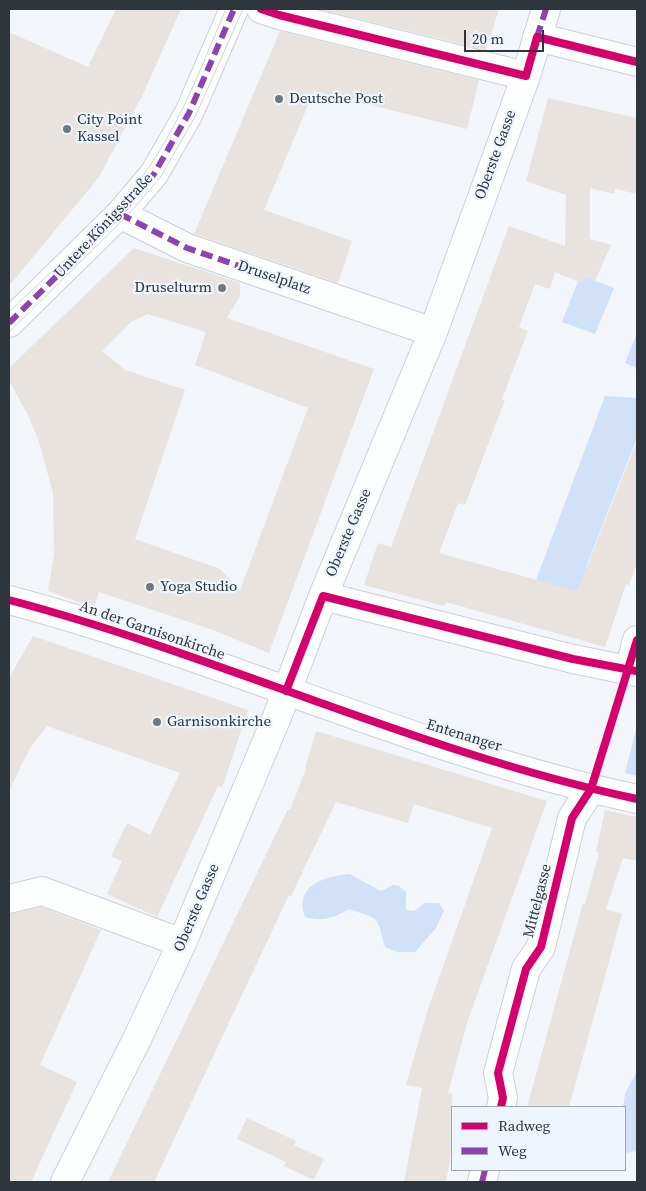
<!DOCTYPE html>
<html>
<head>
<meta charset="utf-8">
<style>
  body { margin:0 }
  #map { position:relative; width:646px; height:1191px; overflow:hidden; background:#f2f5fa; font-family:"Source Serif 4",serif }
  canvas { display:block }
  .frame { position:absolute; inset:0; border:10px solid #2e353c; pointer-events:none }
  .legend { position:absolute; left:451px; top:1106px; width:175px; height:65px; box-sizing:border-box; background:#eef5fd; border:1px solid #a1a8b0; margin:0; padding:6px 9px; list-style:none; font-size:15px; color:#2e353c }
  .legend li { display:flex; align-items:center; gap:10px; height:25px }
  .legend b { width:25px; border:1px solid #a1a8b0 }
  .scale { position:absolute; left:464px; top:30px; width:80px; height:22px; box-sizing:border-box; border:2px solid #2e353c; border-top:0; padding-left:6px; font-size:15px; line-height:18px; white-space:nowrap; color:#2e353c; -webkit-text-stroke:4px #eef5fd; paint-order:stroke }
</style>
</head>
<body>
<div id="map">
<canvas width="646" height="1191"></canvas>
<div class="frame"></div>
<ul class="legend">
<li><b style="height:6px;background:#d6006c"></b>Radweg</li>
<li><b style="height:6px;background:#8e44ad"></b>Weg</li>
</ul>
<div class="scale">20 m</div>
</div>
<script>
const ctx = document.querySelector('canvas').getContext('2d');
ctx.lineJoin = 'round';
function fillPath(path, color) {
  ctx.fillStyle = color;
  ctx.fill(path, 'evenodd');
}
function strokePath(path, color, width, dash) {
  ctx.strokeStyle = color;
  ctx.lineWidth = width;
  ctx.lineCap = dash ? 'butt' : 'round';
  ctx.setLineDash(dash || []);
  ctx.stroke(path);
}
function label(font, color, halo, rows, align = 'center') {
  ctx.font = font + ' "Source Serif 4",serif';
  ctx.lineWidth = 4.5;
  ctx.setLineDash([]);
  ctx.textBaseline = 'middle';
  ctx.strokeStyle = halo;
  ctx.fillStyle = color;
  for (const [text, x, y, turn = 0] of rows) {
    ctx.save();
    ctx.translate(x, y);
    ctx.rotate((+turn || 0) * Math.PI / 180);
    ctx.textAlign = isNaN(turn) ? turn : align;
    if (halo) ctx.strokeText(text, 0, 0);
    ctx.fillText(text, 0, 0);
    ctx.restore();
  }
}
const green = new Path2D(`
  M585,277L614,288L595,334L562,322L578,281L582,283Z
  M637,333V368L625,363Z
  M605,396L637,398V438L586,567L594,570L583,600L536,580Z
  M637,725V776L625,773Z
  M349,874L381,891L393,885L399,886L406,892V910L414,911L425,903H439L444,911L436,928L415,952H397L385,947C376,914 380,920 349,909C333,918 323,922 305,917C294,884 325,877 349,874Z
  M637,1071V1151L625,1153L623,1107L625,1094Z`);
const building = new Path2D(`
  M116,9H181L143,94L99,177L9,286V32L88,67Z
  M319,9H499L486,50Z
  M280,31L479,80L467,129L314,91L264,210L352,241L338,283L194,234Z
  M548,98L637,118V194L615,189L614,194L590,188V239L611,245L595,281L585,277L582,283L555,272L550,289L535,284L519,327L528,331L502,399L505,400L465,505L458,503L439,553L577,591L637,441V563L629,585L626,584L605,647L446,602L444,606L364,585L378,543L391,547L509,226L565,246L566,195L526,181Z
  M134,248L240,283V296L227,318L374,369L269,653L210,629L99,592L94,608L48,591L54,554L53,493L39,442L29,417L9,381V368ZM148,314L206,332L195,365L308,408L240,590L220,569L135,539L185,390L125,370L102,351L131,322Z
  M33,636L248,710L222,788L218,786L157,917L107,894L122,861L111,856L127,823L150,835L180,773L47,726L30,748L9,791V678Z
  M316,731L547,801L468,1020L448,1093L452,1094V1149L446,1182H404L422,1088L406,1085L428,1009L492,828L414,804L408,823L336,802L291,896L289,895L154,1182H108L288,809L290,810L306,769L305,768Z
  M605,810L637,817V861L623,858L606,909L622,914L569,1107H527L583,903L585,904L599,853L596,852Z
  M41,907L101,930L40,1065L77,1082L31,1182H9V914Z
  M247,1118L296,1141L286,1162L237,1139Z
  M294,1145L324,1159L314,1180L284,1166Z`);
const minor = new Path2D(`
  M261,9L279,15L526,76
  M537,37L637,62
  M120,214L187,248L433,332
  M9,323L120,214L154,174L189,113L234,9
  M323,596L573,659L637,672
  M9,600C221,656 421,753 637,799
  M629,670L637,640
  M9,899L42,891L182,943
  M501,1107L503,1098L498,1073L526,969L541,947L572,818L591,789
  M65,1182L137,1039L182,943L277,717L323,596L433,332L526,76L546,9
  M482,1182L485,1170`);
const tram = new Path2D(`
  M9,312C49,273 95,235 131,191C175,138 199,72 226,9
  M9,332L127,216L160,178L196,115L243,9`);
const quiet = new Path2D(`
  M537,37L546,9
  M120,214L187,248L277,279
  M9,323L120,214L154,174L189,113L234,9
  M482,1182L485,1170`);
const cycleway = new Path2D(`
  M261,9L279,15L526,76L537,37L637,62
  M9,600C221,656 421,753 637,799
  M286,691L323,596L573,659L636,671
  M501,1107L503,1098L498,1073L526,969L541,947L572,818L591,789L637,640`);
const markers = [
  [279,99,5,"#73787e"],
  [67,129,5,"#73787e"],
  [222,288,5,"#73787e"],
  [150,587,5,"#73787e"],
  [157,722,5,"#73787e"]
];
const poiNames = [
  ["Deutsche Post",289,99],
  ["City Point",77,120],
  ["Kassel",77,137],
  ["Druselturm",212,288,"right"],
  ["Yoga Studio",160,587],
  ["Garnisonkirche",167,722]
];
const streetNames = [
  ["Oberste Gasse",496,155,-70],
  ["Untere Königsstraße",104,226,-47],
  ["Druselplatz",274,278,19],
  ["Oberste Gasse",349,533,-67],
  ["An der Garnisonkirche",152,631,19],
  ["Entenanger",464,736,17],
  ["Mittelgasse",538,901,-76],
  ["Oberste Gasse",197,908,-67]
];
fillPath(green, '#d1e2f8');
fillPath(building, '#e8e3de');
strokePath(minor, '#ccd1d7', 30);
strokePath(minor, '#fdfefe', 28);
strokePath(tram, '#d3d4d5', 1);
strokePath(quiet, '#8e44ad', 6, [12, 6]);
strokePath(cycleway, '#d6006c', 8);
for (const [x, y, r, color] of markers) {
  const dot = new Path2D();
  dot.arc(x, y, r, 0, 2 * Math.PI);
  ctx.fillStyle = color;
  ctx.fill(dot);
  strokePath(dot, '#eef5fd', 2);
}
label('15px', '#2e353c', '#eef5fd', poiNames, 'left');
label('15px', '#2e353c', '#eef5fd', streetNames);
</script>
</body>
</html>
